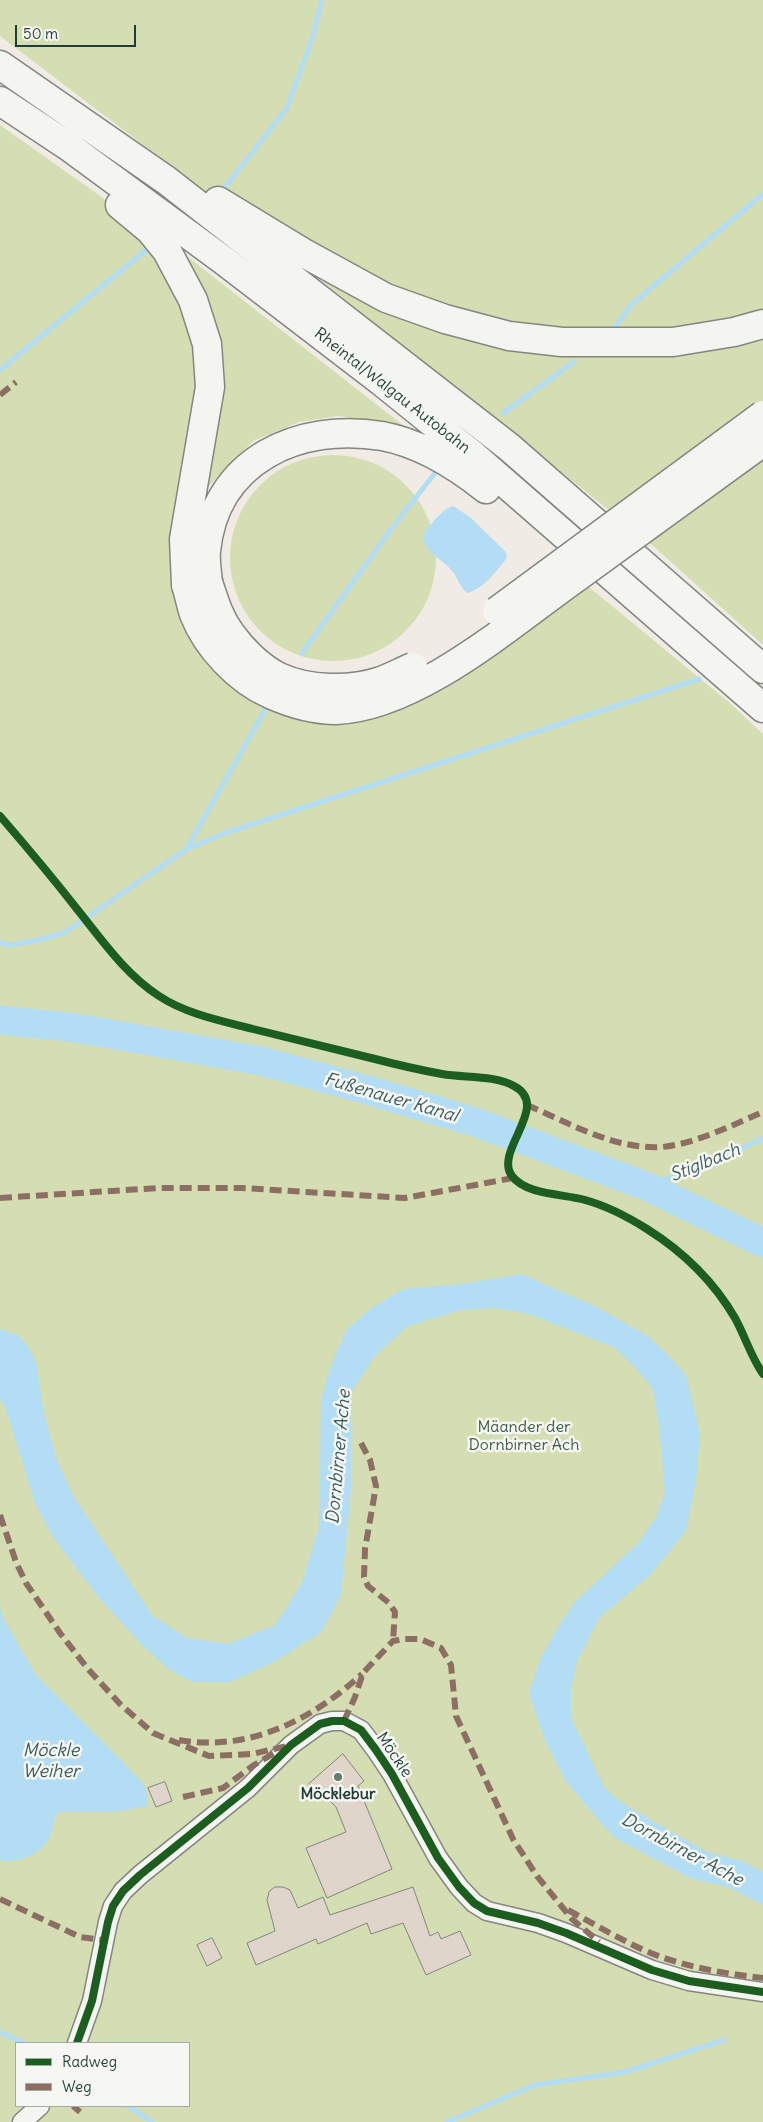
<!DOCTYPE html>
<html>
<head>
<meta charset="utf-8">
<style>
  body { margin:0 }
  #map { position:relative; width:763px; height:2122px; overflow:hidden; background:#f0ebe5; font-family:Delius,sans-serif }
  canvas { display:block }
  .legend { position:absolute; left:15px; top:2042px; width:175px; height:65px; box-sizing:border-box; background:#f6f6f2; border:1px solid #a0aca6; margin:0; padding:6px 9px; list-style:none; font-size:15px; color:#1f3d34 }
  .legend li { display:flex; align-items:center; gap:10px; height:25px }
  .legend b { width:25px; border:1px solid #a0aca6 }
  .scale { position:absolute; left:15px; top:25px; width:121px; height:22px; box-sizing:border-box; border:2px solid #1f3d34; border-top:0; padding-left:6px; font-size:15px; line-height:18px; white-space:nowrap; color:#1f3d34; -webkit-text-stroke:4px #f6f6f2; paint-order:stroke }
</style>
</head>
<body>
<div id="map">
<canvas width="763" height="2122"></canvas>
<ul class="legend">
<li><b style="height:6px;background:#1b5e20"></b>Radweg</li>
<li><b style="height:6px;background:#8d6e63"></b>Weg</li>
</ul>
<div class="scale">50 m</div>
</div>
<script>
const ctx = document.querySelector('canvas').getContext('2d');
ctx.lineJoin = 'round';
function fillPath(path, color) {
  ctx.fillStyle = color;
  ctx.fill(path, 'evenodd');
}
function strokePath(path, color, width, dash) {
  ctx.strokeStyle = color;
  ctx.lineWidth = width;
  ctx.lineCap = dash ? 'butt' : 'round';
  ctx.setLineDash(dash || []);
  ctx.stroke(path);
}
function label(font, color, halo, rows, align = 'center') {
  ctx.font = font + ' Delius,sans-serif';
  ctx.lineWidth = 5;
  ctx.setLineDash([]);
  ctx.textBaseline = 'middle';
  ctx.strokeStyle = halo;
  ctx.fillStyle = color;
  for (const [text, x, y, turn = 0] of rows) {
    ctx.save();
    ctx.translate(x, y);
    ctx.rotate((+turn || 0) * Math.PI / 180);
    ctx.textAlign = isNaN(turn) ? turn : align;
    if (halo) ctx.strokeText(text, 0, 0);
    ctx.fillText(text, 0, 0);
    ctx.restore();
  }
}
const green = new Path2D(`
  M0,0H763V645L650,543L326,284L0,36Z
  M0,125L103,198L163,256L189,307L200,398L176,586L348,719L584,583L731,704L763,734V2122H0ZM16,2043H189V2106H16Z
  M179,250L404,426L338,416L299,422L253,441L202,493L221,406V337Z
  M230 558a103 103 0 1 1 206 0a103 103 0 1 1-206 0Z`);
const water = new Path2D(`
  M453,506L470,517L506,552L507,558C495,572 485,588 467,593C460,587 459,581 454,573C442,556 408,547 432,523C439,515 444,509 453,506Z
  M522,1274L599,1308L649,1337L668,1355L686,1375L700,1433L696,1481L686,1531L651,1574L600,1617L577,1661L571,1688V1717L604,1787L615,1797L627,1806L705,1851L742,1861L763,1872V1905L728,1887L692,1879L617,1839L607,1830L565,1780L544,1738L529,1693L541,1657L560,1624L574,1603L639,1542L655,1519L665,1493L659,1424L653,1390L636,1368L614,1347L529,1314L496,1308L461,1310L434,1318L407,1327L391,1341L375,1356L351,1393V1490L341,1594L331,1615L320,1633L276,1661L230,1682H193L170,1670L144,1647L99,1598L53,1537L35,1503L6,1409L0,1399V1329L18,1335L29,1348L36,1362L44,1413L57,1460L74,1497L152,1615L187,1638L228,1644L275,1625L302,1583L319,1527L321,1399L332,1363L347,1329L373,1307L403,1289L461,1284Z
  M0,1607L4,1619L20,1648L37,1676L118,1757L146,1787L148,1806L115,1812H58C53,1820 53,1831 49,1839C41,1854 16,1865 0,1860Z`);
const stream = new Path2D(`
  M226,186L287,108L312,39L322,0
  M615,327L632,304L763,194
  M0,370L145,251
  M503,413L574,362
  M302,653L392,528L435,473
  M187,848L269,703
  M0,943L11,945L34,941L64,933L187,849L225,833L699,679
  M646,1186L707,1165L763,1138
  M0,2032L24,2043
  M128,2106L152,2122
  M447,2122L535,2085L625,2072L724,2040`);
const river = new Path2D(`
  M0,1020L77,1028L261,1061L364,1089L475,1122L646,1186L763,1243`);
const building = new Path2D(`
  M343,1754L364,1781L358,1786L392,1869L327,1898L306,1848L346,1832L336,1807L323,1793L319,1796L309,1784Z
  M165,1782L172,1801L156,1807L148,1788Z
  M275,1887H283L290,1890L298,1908L323,1897L330,1915L413,1887L430,1936L438,1932L441,1939L460,1931L471,1955L426,1975L403,1923L371,1934L367,1923L318,1944L316,1939L256,1965L247,1943L275,1931L267,1900L269,1892Z
  M212,1938L222,1958L207,1966L197,1945Z`);
const minor = new Path2D(`
  M77,2043L92,2001L108,1922L113,1906L123,1891L140,1875L248,1788L291,1745L320,1724L332,1721H344L361,1730L376,1750L392,1774L438,1858L459,1887L474,1903L487,1911L538,1923L566,1933L652,1970L689,1981L763,1992
  M22,2122L40,2106`);
const motorway = new Path2D(`
  M0,65L166,180L509,447L763,669
  M0,101L68,146L223,260L382,382L474,456L763,708
  M218,201L302,252L386,298L445,319L509,336L562,342H673L734,332L763,324
  M120,205L150,230L167,251L193,300L207,344L210,387L184,539L186,585
  M208,582C207,572 205,561 206,551C215,460 299,422 382,436C420,443 457,466 486,489`);
const motorwayBridge = new Path2D(`
  M208,582C214,600 219,618 231,634C243,651 261,668 279,677C309,691 351,691 381,681C392,677 403,671 413,667
  M186,585C189,594 191,605 194,614C207,647 238,680 270,694C290,703 313,710 336,710C417,707 512,623 577,577C639,532 701,487 763,442
  M497,611L763,415`);
const quiet = new Path2D(`
  M0,395L16,382
  M527,1105C569,1123 615,1150 662,1147C694,1144 733,1125 763,1112
  M0,1198L158,1188H242L405,1198L513,1178
  M361,1443L370,1460L376,1486L365,1549L364,1577L368,1586L389,1603L395,1612L393,1641
  M0,1515L16,1562L26,1583L60,1633L88,1669L120,1704L153,1733L209,1756L252,1754L287,1746
  M344,1721L355,1697L363,1673L393,1641L404,1639H420L441,1648L451,1665L456,1716L513,1839L537,1876L572,1919L599,1942
  M179,1740C249,1752 312,1720 362,1674
  M183,1797L223,1788L254,1765L278,1751
  M0,1899L80,1937L103,1940
  M568,1910C590,1922 611,1934 633,1945C673,1965 719,1973 763,1978
  M73,2106L80,2112`);
const cycleway = new Path2D(`
  M0,816C26,846 52,877 77,909C102,940 125,974 159,996C186,1014 222,1021 253,1029C294,1039 335,1049 375,1059C398,1065 420,1070 442,1074C465,1078 494,1075 514,1086C552,1106 493,1151 512,1176C526,1195 564,1194 585,1200C607,1206 628,1217 647,1229C682,1251 714,1282 735,1318C745,1336 751,1357 763,1374
  M77,2043L92,2001L108,1922L113,1906L123,1891L140,1875L248,1788L291,1745L320,1724L332,1721H344L361,1730L376,1750L392,1774L438,1858L459,1887L474,1903L487,1911L538,1923L566,1933L652,1970L689,1981L763,1992`);
const markers = [
  [338,1777,5,"#687a72"]
];
const streetNames = [
  ["Rheintal/Walgau Autobahn",392,391,38],
  ["Möckle",394,1755,56]
];
const parkNames = [
  ["Mäander der",524,1427],
  ["Dornbirner Ach",524,1445]
];
const poiNames = [
  ["Möcklebur",338,1794]
];
const waterNames = [
  ["Fußenauer Kanal",391,1098,16],
  ["Stiglbach",705,1163,-22],
  ["Dornbirner Ache",339,1457,-85],
  ["Möckle",51,1751],
  ["Weiher",51,1772],
  ["Dornbirner Ache",682,1850,28]
];
fillPath(green, '#d4deb2');
fillPath(water, '#b3ddf4');
strokePath(stream, '#b3ddf4', 5);
strokePath(river, '#b3ddf4', 29);
fillPath(building, '#dfd5cb');
strokePath(building, '#838681', 1);
strokePath(minor, '#838681', 21);
strokePath(motorway, '#838681', 31);
strokePath(minor, '#f4f4f1', 18);
strokePath(motorway, '#f4f4f1', 28);
strokePath(motorwayBridge, '#838681', 31, []);
strokePath(motorwayBridge, '#f4f4f1', 28);
strokePath(quiet, '#8d6e63', 6, [12, 6]);
strokePath(cycleway, '#1b5e20', 8);
for (const [x, y, r, color] of markers) {
  const dot = new Path2D();
  dot.arc(x, y, r, 0, 2 * Math.PI);
  ctx.fillStyle = color;
  ctx.fill(dot);
  strokePath(dot, '#f6f6f2', 2);
}
label('16px', '#1f3d34', '#f6f6f2', streetNames);
label('16px', '#3f5b45', '#f6f6f2', parkNames);
label('bold 16px', '#1f3d34', '#f6f6f2', poiNames);
label('italic 18px', '#375c5c', '#f6f6f2', waterNames);
</script>
</body>
</html>
